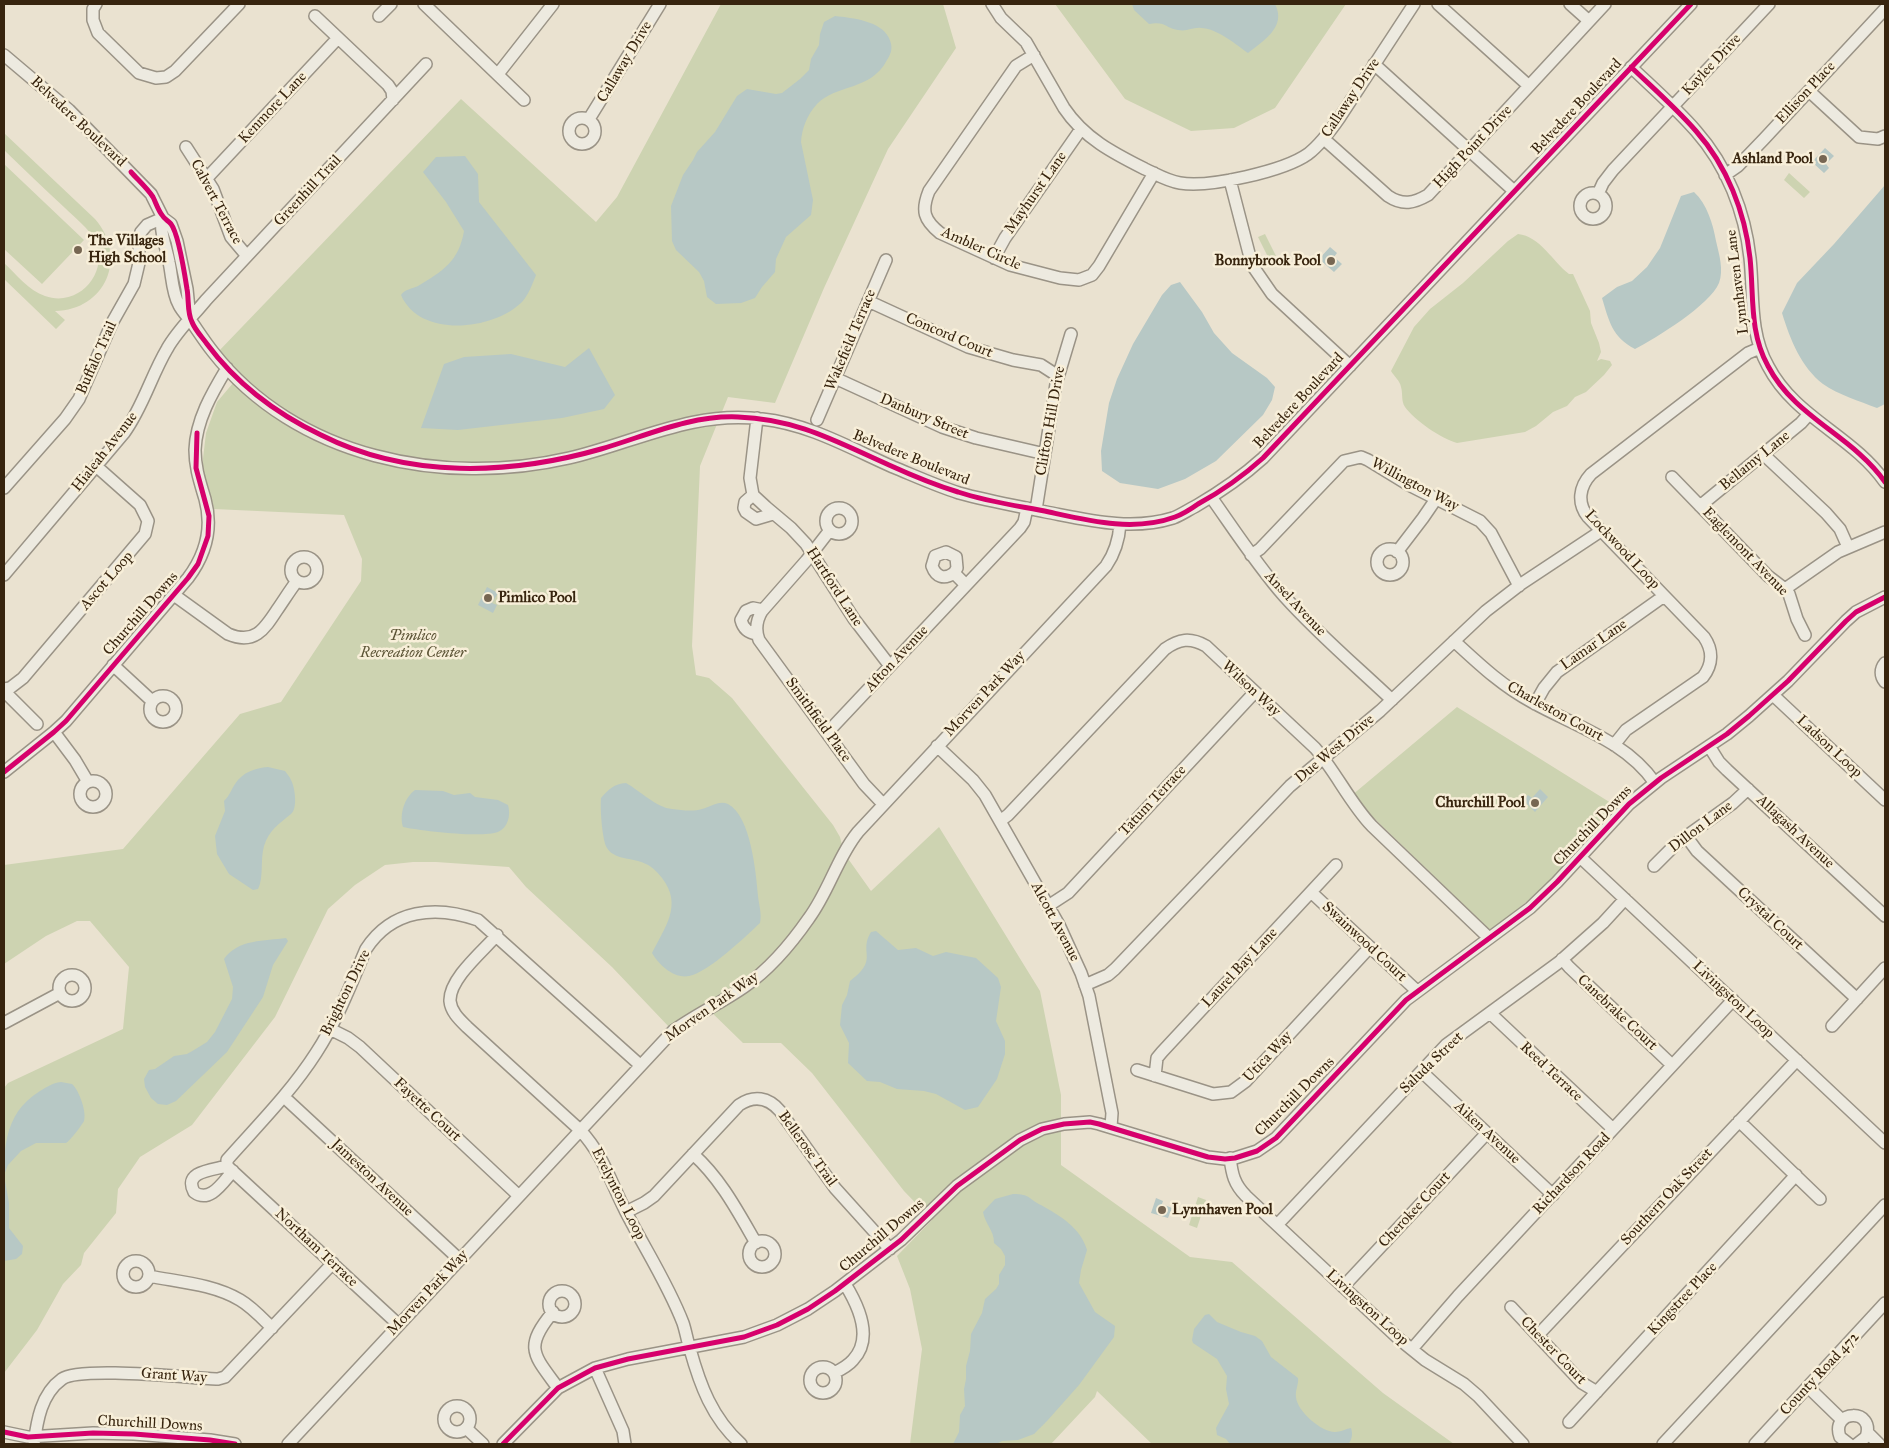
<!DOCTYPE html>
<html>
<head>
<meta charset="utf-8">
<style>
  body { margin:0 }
  #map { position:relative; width:1889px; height:1448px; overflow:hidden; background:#eae2d0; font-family:"IM FELL Great Primer",serif }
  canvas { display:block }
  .frame { position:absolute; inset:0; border:5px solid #37240e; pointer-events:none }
</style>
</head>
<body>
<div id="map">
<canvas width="1889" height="1448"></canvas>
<div class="frame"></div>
</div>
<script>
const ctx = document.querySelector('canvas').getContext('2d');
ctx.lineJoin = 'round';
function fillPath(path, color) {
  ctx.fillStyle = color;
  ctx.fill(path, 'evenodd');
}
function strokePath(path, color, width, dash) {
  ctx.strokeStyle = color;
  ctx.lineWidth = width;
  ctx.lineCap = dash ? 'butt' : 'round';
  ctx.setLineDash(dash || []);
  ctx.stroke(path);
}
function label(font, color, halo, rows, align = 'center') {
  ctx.font = font + ' "IM FELL Great Primer",serif';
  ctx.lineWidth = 5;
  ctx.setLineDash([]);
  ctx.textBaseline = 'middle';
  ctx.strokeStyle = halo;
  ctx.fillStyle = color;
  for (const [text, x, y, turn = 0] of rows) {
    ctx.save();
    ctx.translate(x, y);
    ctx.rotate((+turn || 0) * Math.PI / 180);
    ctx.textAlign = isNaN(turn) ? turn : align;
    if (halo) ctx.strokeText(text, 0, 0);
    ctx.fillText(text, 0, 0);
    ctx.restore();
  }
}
const green = new Path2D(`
  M721,4H943L956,48L888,149L824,288L775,403L728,397L700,466L692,646L696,675L709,678L732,698L833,825L840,837L844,853L871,891L939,827L1040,991L1061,1095V1165L1190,1257L1232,1262L1383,1393L1454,1444H1152L1097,1391L1095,1397L1051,1444H910L922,1349L910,1289L897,1256L932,1220L904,1191L812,1073L781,1043H743L705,1006L670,1028L612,967L526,887L509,867L436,862H413L385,865L355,885L328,909L275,1017L192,1125L140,1157L118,1189L116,1213L84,1253L81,1265L63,1284L37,1330L4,1373V1088L8,1083L123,1029L129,967L90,921H77L46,936L4,964V865L123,849L240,714L281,702L361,581L362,559L344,515L214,509L202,467L206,433L217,402L239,376L217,353L461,99L596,222L617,197Z
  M1055,4H1346L1275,108L1234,128L1191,131L1125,99Z
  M4,133L95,219C128,257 106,310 55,311L65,320L56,329L4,279V263C16,274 29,291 45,296C78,308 110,273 95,241C89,228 75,218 65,208C44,189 24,169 4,150Z
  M4,164L84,240L42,284L4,249Z
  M1789,173L1810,192L1804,198L1784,180Z
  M1265,234L1277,258L1270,261L1258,237Z
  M1518,234C1540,236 1553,262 1569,274H1573L1590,311L1591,323L1599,343L1601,352L1597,361L1601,359L1610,361L1612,365L1604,375L1586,392L1575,397L1567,406L1553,412L1536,426L1525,432L1457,443C1442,439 1414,420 1405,407C1401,401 1403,394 1401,387C1400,381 1394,376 1391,371L1414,327L1430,309L1463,283L1508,241Z
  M1457,707L1619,808L1554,879L1491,931L1351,796Z
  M1198,1197L1206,1200L1197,1228L1189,1225Z`);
const water = new Path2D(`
  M1132,4H1275C1287,27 1263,41 1248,53C1237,45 1216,28 1201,28C1193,27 1187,32 1178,30C1165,28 1166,21 1149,24L1134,10Z
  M835,16C853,18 881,21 889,38C893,47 892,52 887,60C871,91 836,84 817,104C807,115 802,128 801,142L813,200L811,215L786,237L776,259L775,272L762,287L755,298L741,303L716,304L707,297L704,281L699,272L676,250L672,241L671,206L683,175L693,160L697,152L715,132L737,96L747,89L776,94L782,93L800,79L809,70L811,59L819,45L820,34L824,22Z
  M1825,148L1834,156L1826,164L1829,168L1824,173L1812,162Z
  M465,156L478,174L479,202L536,275C532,285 529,294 522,302C494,330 420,339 401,295C405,289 412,289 418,286C443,271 459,261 464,231L446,202L423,172L436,157Z
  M1885,185V404L1877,408C1859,401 1839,395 1823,384C1801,367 1790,339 1782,313L1797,283L1834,244Z
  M1694,192C1707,204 1713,224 1716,241C1719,254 1724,270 1719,283C1710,305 1656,338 1635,349C1612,337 1609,321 1602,298L1617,287L1632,281L1647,267L1660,248L1681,196Z
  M1330,247L1337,253L1334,257L1342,264L1334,272L1319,259Z
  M1180,282L1202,312L1214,333L1232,353L1267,378L1275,387L1272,400L1263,415L1216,461L1185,479L1158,489L1120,483L1102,471L1101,451L1109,403L1117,379L1133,344L1162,295L1171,285Z
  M589,348L615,395L604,409L562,418L458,430L421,428L444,364L464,357L511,354L565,367Z
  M487,587L498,593L492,603L497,605L493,613L478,605Z
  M268,767L285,771C287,774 290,777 291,780C295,787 298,809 291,814C279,824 269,830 264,846C260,860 264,878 258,889L253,890L229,874L217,854L215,836L225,811L224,801C230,795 231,790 235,784C243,772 255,768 268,767Z
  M626,783C639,790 657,808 672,809C681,810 693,812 702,809C711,807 719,800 728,804C751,816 756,873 758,896C759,905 762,914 760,923C745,937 709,972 689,976C674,979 659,965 652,953C665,927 683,905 662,878C655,869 649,864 638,861C627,858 613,858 607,848C602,840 600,807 601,798C609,789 614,784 626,783Z
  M1540,789L1548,797L1535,812L1523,800L1528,795L1532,798Z
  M415,790L443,791L454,795L470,793L475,797L498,800L508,805C511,815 508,828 498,832C482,838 421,831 403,827C399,814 405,797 415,790Z
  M876,931L898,950L916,948L933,956L946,952L976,958L998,978L1001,987L996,1021L1005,1041V1054L997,1079L978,1107L965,1110L936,1094L924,1091L897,1089L880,1082L867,1081L848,1063L849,1043L840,1025L842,1005L847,995L850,981C880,959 858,953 871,932Z
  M286,938L288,941L273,965L263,997L227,1052L176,1101L167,1105L158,1104L151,1098L145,1087L144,1079L149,1070L155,1069L174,1056L187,1054L194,1050L207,1042L215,1032L232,999L233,987L224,959C238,939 265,941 286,938Z
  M61,1082L72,1084C79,1090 87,1112 84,1121C82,1125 70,1141 66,1143H36L21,1151L8,1165L4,1175L9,1203V1228L23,1246L22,1254L16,1259L4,1261C4,1239 4,1217 4,1195C4,1154 1,1115 40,1091C47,1087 52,1083 61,1082Z
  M1013,1194C1031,1194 1028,1199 1041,1205C1059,1215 1081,1228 1087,1250L1081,1270L1079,1283L1095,1312L1115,1326L1114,1337L1079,1385L1047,1421L1034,1434L1018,1440L1002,1441L996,1444H953L959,1432L960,1415L965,1406L964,1389L966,1379V1366L970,1351L971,1334L982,1313L985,1299L996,1289L999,1284V1275L1005,1265V1256L1001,1249L994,1243C994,1230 985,1224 983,1212L995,1199Z
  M1156,1198L1163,1201L1162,1204L1172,1208L1168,1218L1151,1213Z
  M1209,1314L1217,1322L1241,1332L1255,1336L1262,1341L1271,1357L1298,1378C1299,1384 1295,1390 1296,1397C1297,1411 1321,1432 1335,1432C1341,1432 1345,1429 1351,1428C1353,1434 1352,1440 1348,1444H1230L1226,1439L1217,1435L1216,1428L1229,1404L1226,1389L1227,1376L1217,1359L1193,1343L1192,1340L1194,1329L1205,1315Z`);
const minor = new Path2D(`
  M96,4L93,9V20L98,33L139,73L156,78L166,77L175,71L239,4
  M424,4L524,100
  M992,4L1001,18L1026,42L1064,108C1084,138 1113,153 1145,169C1156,174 1167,181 1180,183C1209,188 1284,171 1308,154C1321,144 1331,130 1340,117L1414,4
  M1438,4L1529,86
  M1570,4L1589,21
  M315,16L388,85L392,91L393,100
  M379,16L391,4
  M4,55L69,110L151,194L163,218L171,224L177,241L187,289L190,319
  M1034,55L1016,66L929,191C921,211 924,220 940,233L1010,265L1060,278L1079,280L1092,275L1099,266L1154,173
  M1374,64L1514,191
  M1631,67C1653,88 1676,108 1696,131C1727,166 1745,212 1750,258C1754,295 1749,332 1768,366C1795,418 1852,435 1885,482
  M498,74L553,4
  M1809,91L1859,137L1878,139L1885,136
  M569 131a13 13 0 1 1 26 0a13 13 0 1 1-26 0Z
  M589,119L660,4
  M1324,139L1388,196C1403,206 1414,203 1428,195L1605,4
  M186,147L213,189L231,237L247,256
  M1725,175L1738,166L1764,139L1885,9
  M207,178L338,38
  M1230,180L1252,265L1272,294L1350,366
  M1580 206a13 13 0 1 1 26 0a13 13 0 1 1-26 0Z
  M1598,194L1603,183L1613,170L1769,4
  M163,218C162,224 161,225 162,231C163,241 167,251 169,262C172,275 172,293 179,305C182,311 187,316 191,321C198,331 205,342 213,352C296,458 443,487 569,458C634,443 692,410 762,419C809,424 850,448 893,467C915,476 937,486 959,493C988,501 1017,506 1046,512C1088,520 1131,531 1173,518C1181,515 1188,510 1196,506C1220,492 1242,477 1263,458L1691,4
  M994,258L1005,238L1081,129
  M868,301L968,347L1013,360L1041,365L1058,376
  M835,378L942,427L976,438L1045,454
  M757,418L750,478L753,495L766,507L791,528L806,544L854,619L890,666
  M817,420L886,260
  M1763,454L1826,513L1840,529L1848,547
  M1672,477L1768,576L1785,589L1789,594L1797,619L1805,635
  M4,488L65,419L79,399L112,323L134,284L139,263V238L141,232L147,225L163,218
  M753,495L745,502L744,508L746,512L756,519L773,514
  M1211,497C1235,531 1257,565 1284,596C1317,633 1356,666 1392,700
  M1700,506L1801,423L1809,414
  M826 521a13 13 0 1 1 26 0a13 13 0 1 1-26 0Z
  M1036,510L1056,384L1071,334
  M830,530L806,561L762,611C756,621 755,630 759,640L864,784L883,804
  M1377 562a13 13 0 1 1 26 0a13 13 0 1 1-26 0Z
  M1397,552L1423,518L1436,499
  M1251,555L1260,549L1344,461L1361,457L1368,460L1409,485L1480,521L1491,533L1519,586
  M291 570a13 13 0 1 1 26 0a13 13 0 1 1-26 0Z
  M954,573L957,568L956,557L946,552L935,556L932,566C936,577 944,580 954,573L966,585
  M4,575L124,433C143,407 151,376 167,349C177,331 193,316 206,300L426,64
  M1785,589L1838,552L1885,532
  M174,595L228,634C254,645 264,630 277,610C284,600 290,590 297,581
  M757,634C748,633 743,628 741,620L746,611L753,608L763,610
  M1454,641C1479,664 1502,686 1532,702C1575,726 1626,741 1655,783
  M1885,663C1880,669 1880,676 1885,682
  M113,665L152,701
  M4,689L10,688L23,678L145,534L148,521L140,505L96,466
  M4,691L37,724
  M1773,695L1885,800
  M150 709a13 13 0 1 1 26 0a13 13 0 1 1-26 0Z
  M1535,704L1544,688L1557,672L1664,596
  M54,732L75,760L88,782
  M827,733L1020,528L1024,522L1027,508
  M1614,745L1626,730L1703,677C1713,664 1713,650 1704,637L1588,517C1577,503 1579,487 1591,474L1748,353L1760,348
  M937,746L973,780L985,795L1059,925L1081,973L1089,996L1112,1113L1111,1127
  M1709,746L1719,762L1727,770L1885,916
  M4,772L54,732L66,721L188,578C206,554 213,528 205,499C200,482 195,468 195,450C196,420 212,393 227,368
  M80 794a13 13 0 1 1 26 0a13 13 0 1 1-26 0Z
  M1000,821L1008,815L1165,649C1179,639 1190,637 1206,646L1315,748C1336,772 1350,803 1372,826L1489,938
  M1686,836L1697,851L1857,999
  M1580,857L1885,1143
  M1654,866L1677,843L1733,803L1748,789
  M1311,892L1417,991
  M1048,906L1068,893L1255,692
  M497,935C483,951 449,979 450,1001C451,1012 460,1020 467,1027L580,1130C604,1156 610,1181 626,1212C645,1249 668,1284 683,1323C686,1332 687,1340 690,1349C700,1385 712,1418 741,1444
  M1562,959L1569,967L1672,1065
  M59 988a13 13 0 1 1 26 0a13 13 0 1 1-26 0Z
  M1085,985L1108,975L1115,969L1290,786L1380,711L1486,611L1521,584L1601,531
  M1490,1013L1613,1129
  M4,1023L60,993
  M1832,1026L1885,968
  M330,1029L348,1038L360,1047L519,1196
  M1137,1070L1213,1094L1231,1092L1246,1081L1370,947
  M1422,1072L1553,1195
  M1155,1076L1157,1058L1162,1052L1336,865
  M284,1097L460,1260
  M1739,1121L1820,1199
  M693,1154C721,1179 738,1212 756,1243
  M1230,1158C1232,1174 1234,1184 1246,1196L1399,1339L1425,1360L1464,1384L1478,1396L1523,1444
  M227,1166C213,1170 183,1171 194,1192C210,1204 223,1182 233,1171
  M626,1212L644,1203L654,1196L739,1105C754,1095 768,1097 780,1111L835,1188L890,1249
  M1277,1225L1446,1045L1558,963L1603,923L1625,899
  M749 1254a13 13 0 1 1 26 0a13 13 0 1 1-26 0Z
  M123 1274a13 13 0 1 1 26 0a13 13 0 1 1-26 0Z
  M149,1276C179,1282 213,1284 240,1300C252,1307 262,1318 272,1328
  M1343,1287L1487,1133
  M549 1304a13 13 0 1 1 26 0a13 13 0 1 1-26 0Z
  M1511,1307L1582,1383L1597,1392
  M553,1312C523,1348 534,1355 558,1388
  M399,1325L227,1166V1160C258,1125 291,1092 316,1053C337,1021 351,984 366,949C392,909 436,905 478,920L640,1065
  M1538,1335L1797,1060
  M1412,1349L1458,1296L1733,1000
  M810 1380a13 13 0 1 1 26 0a13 13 0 1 1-26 0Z
  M595,1368L623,1431L625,1444
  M834,1373C840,1370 848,1366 853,1360C874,1338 858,1305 845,1284
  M1808,1387L1842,1420
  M444 1419a13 13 0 1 1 26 0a13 13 0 1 1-26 0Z
  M1569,1422L1796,1175
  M466,1428L483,1444
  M4,1432L28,1437L93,1433L134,1434L210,1440L235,1444
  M1868,1433L1879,1444
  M34,1444C37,1421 41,1394 62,1379C80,1366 190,1378 218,1379L225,1377L333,1263
  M288,1444L673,1031C695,1015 721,1003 744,987C770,969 791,944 809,918C829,891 837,858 858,832L1106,566C1115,553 1119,540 1120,524
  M503,1444L558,1388L595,1368L628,1359L744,1337L777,1325L808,1309L835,1291L901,1240L957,1186L1020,1140L1042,1129L1064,1124L1090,1122L1099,1124L1208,1157L1225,1159L1235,1158L1257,1151L1276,1138L1406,1000L1530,908L1557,882L1629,804L1661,778L1727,734L1749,716L1788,681L1846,621L1856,612L1885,597
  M1663,1444L1885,1205
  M1755,1444L1885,1303
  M1849,1444L1840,1437C1830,1409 1876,1408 1866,1437L1857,1444`);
const cycleway = new Path2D(`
  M1631,67C1653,88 1676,108 1696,131C1727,166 1745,212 1750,258C1754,295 1749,332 1768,366C1795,418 1852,435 1885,482
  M131,172C138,180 147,188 153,197C156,203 158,210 162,215C164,219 169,221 171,224C178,233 185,276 187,289C189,299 187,313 192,322C195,330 202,337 207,344C236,383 277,414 321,435C408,479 510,475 601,449C646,436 690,415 738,417C797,419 837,442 889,465C911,475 935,485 958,492C988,502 1019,506 1049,512C1090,521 1134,532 1175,517C1183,514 1191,509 1198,504C1222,491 1243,476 1263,458L1691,4
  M4,772L54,732L66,721L188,578L198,564L208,536L209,516L196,468L197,433
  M4,1432L28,1437L93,1433L134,1434L210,1440L235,1444
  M503,1444L558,1388L595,1368L628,1359L744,1337L777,1325L808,1309L835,1291L901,1240L957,1186L1020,1140L1042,1129L1064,1124L1090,1122L1099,1124L1208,1157L1225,1159L1235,1158L1257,1151L1276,1138L1406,1000L1530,908L1557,882L1629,804L1661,778L1727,734L1749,716L1788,681L1846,621L1856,612L1885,597`);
const markers = [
  [1823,159,5,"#766652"],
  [78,250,5,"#766652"],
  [1331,261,5,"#766652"],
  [488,598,5,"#766652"],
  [1535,803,5,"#766652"],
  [1162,1210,5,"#766652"]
];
const streetNames = [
  ["Callaway Drive",625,62,-59],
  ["Kaylee Drive",1712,65,-47],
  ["Ellison Place",1806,93,-47],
  ["Callaway Drive",1351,98,-56],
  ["Belvedere Boulevard",1577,107,-47],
  ["Kenmore Lane",273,108,-47],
  ["Belvedere Boulevard",78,122,43],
  ["High Point Drive",1473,147,-47],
  ["Greenhill Trail",308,191,-47],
  ["Mayhurst Lane",1036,193,-55],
  ["Calvert Terrace",216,202,62],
  ["Ambler Circle",981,249,24],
  ["Lynnhaven Lane",1738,282,-97],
  ["Concord Court",949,336,23],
  ["Wakefield Terrace",851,340,-67],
  ["Buffalo Trail",97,358,-66],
  ["Belvedere Boulevard",1299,401,-47],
  ["Danbury Street",924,417,23],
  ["Clifton Hill Drive",1051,421,-80],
  ["Hialeah Avenue",105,452,-52],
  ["Belvedere Boulevard",911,458,22],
  ["Bellamy Lane",1755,461,-39],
  ["Willington Way",1415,485,28],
  ["Lockwood Loop",1622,550,47],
  ["Eaglemont Avenue",1745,552,46],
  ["Ascot Loop",107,581,-49],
  ["Hartford Lane",834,587,57],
  ["Ansel Avenue",1295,604,47],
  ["Churchill Downs",141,614,-49],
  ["Lamar Lane",1594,645,-35],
  ["Afton Avenue",897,659,-47],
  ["Wilson Way",1251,689,43],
  ["Morven Park Way",985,694,-47],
  ["Charleston Court",1555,712,29],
  ["Smithfield Place",818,720,54],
  ["Ladson Loop",1829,747,43],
  ["Due West Drive",1335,749,-40],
  ["Tatum Terrace",1153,801,-47],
  ["Churchill Downs",1593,826,-46],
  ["Dillon Lane",1701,827,-37],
  ["Allagash Avenue",1795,832,43],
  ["Crystal Court",1770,919,43],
  ["Alcott Avenue",1055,922,62],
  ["Swainwood Court",1364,942,43],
  ["Laurel Bay Lane",1240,968,-47],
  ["Brighton Drive",346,993,-64],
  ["Livingston Loop",1733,1000,43],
  ["Morven Park Way",712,1007,-35],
  ["Canebrake Court",1617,1013,43],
  ["Utica Way",1268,1057,-47],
  ["Saluda Street",1432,1063,-44],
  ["Reed Terrace",1551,1072,43],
  ["Churchill Downs",1295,1097,-45],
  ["Fayette Court",427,1110,43],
  ["Aiken Avenue",1487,1133,43],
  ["Bellerose Trail",807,1149,54],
  ["Richardson Road",1572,1174,-47],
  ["Jameston Avenue",372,1178,43],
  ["Evelynton Loop",618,1194,63],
  ["Southern Oak Street",1667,1197,-47],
  ["Cherokee Court",1415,1210,-47],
  ["Churchill Downs",882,1236,-40],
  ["Northam Terrace",316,1248,43],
  ["Morven Park Way",428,1293,-47],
  ["Kingstree Place",1683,1299,-47],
  ["Livingston Loop",1367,1308,42],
  ["Chester Court",1553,1351,46],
  ["County Road 472",1820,1374,-47],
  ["Grant Way",174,1376,4],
  ["Churchill Downs",150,1424,3]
];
const poiNames = [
  ["Ashland Pool",1813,159],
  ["The Villages",88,241,"left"],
  ["High School",88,258,"left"],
  ["Bonnybrook Pool",1321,261],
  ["Pimlico Pool",498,598,"left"],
  ["Churchill Pool",1525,803],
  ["Lynnhaven Pool",1172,1210,"left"]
];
const parkNames = [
  ["Pimlico",413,636],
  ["Recreation Center",413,653]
];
fillPath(green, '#cdd3b1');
fillPath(water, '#b7c8c5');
strokePath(minor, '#9a9386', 14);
strokePath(minor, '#edeae0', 11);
strokePath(cycleway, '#d6006c', 5);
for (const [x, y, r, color] of markers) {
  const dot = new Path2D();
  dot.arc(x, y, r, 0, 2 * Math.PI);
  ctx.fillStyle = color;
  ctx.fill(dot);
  strokePath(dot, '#f8efd9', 2);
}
label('15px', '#37240e', '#f8efd9', streetNames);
label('bold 15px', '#37240e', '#f8efd9', poiNames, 'right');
label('italic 15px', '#5d5537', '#f8efd9', parkNames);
</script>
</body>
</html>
